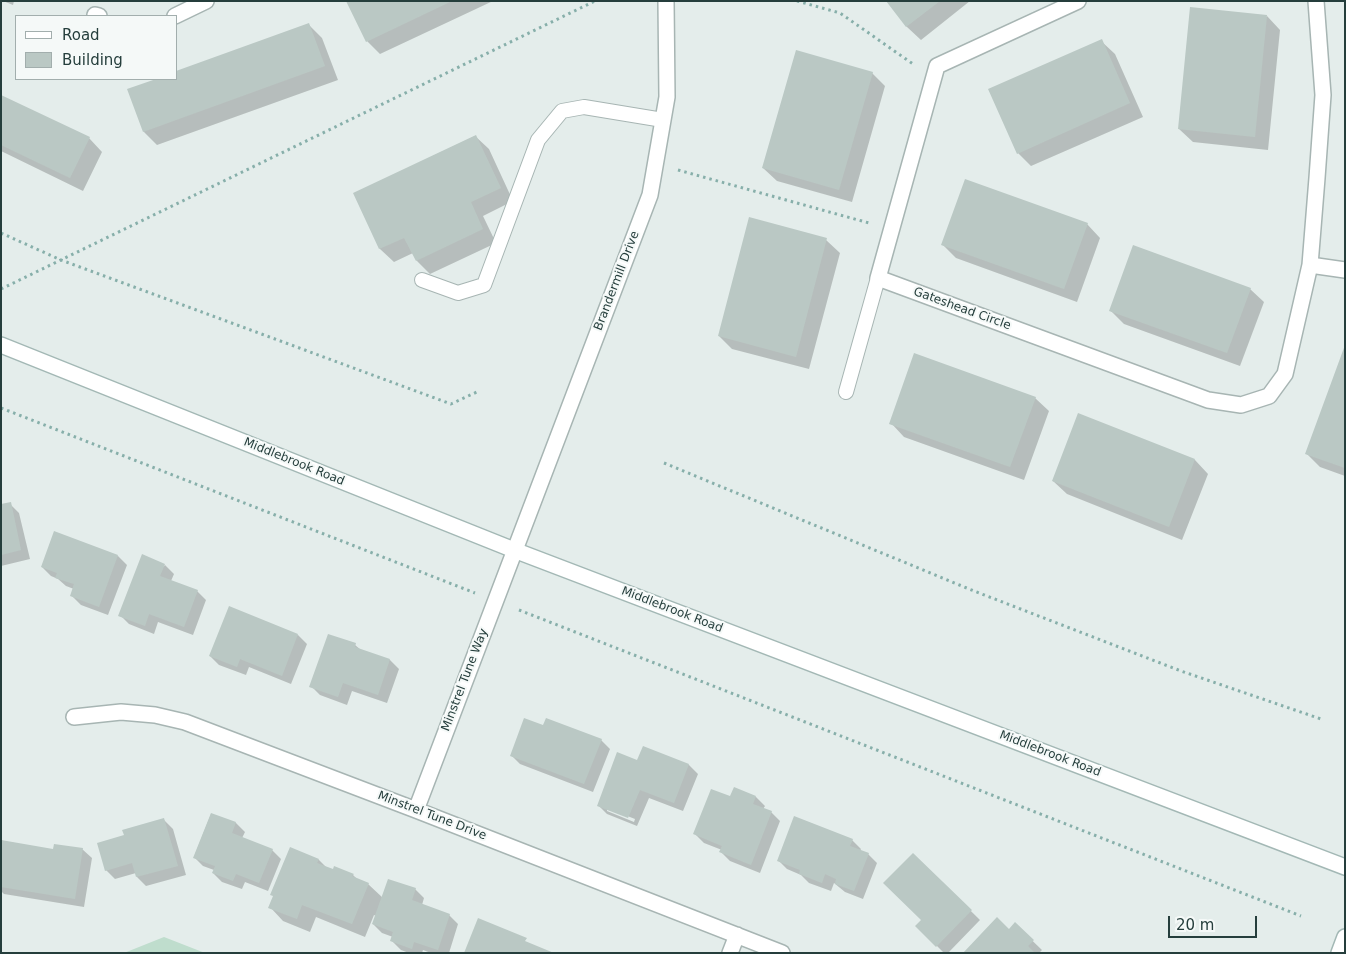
<!DOCTYPE html>
<html>
<head>
<meta charset="utf-8">
<style>
  body { margin:0 }
  #map { position:relative; width:1346px; height:954px; overflow:hidden; background:#e4edeb; font-family:"DejaVu Sans",sans-serif }
  canvas { display:block }
  .frame { position:absolute; inset:0; border:2px solid #253e3c; pointer-events:none }
  .legend { position:absolute; left:15px; top:15px; width:162px; height:65px; box-sizing:border-box; background:#f5f9f8; border:1px solid #a2aead; margin:0; padding:6px 9px; list-style:none; font-size:15px; color:#253e3c }
  .legend li { display:flex; align-items:center; gap:10px; height:25px }
  .legend b { width:25px; border:1px solid #a2aead }
  .scale { position:absolute; left:1168px; top:916px; width:89px; height:22px; box-sizing:border-box; border:2px solid #253e3c; border-top:0; padding-left:6px; font-size:15px; line-height:18px; white-space:nowrap; color:#253e3c; -webkit-text-stroke:4px #f5f9f8; paint-order:stroke }
</style>
</head>
<body>
<div id="map">
<canvas width="1346" height="954"></canvas>
<div class="frame"></div>
<ul class="legend">
<li><b style="height:6px;background:#fff"></b>Road</li>
<li><b style="height:14px;background:#bac8c4"></b>Building</li>
</ul>
<div class="scale">20 m</div>
</div>
<script>
const ctx = document.querySelector('canvas').getContext('2d');
ctx.lineJoin = 'round';
function fillPath(path, color) {
  ctx.fillStyle = color;
  ctx.fill(path, 'evenodd');
}
function strokePath(path, color, width, dash) {
  ctx.strokeStyle = color;
  ctx.lineWidth = width;
  ctx.lineCap = dash ? 'butt' : 'round';
  ctx.setLineDash(dash || []);
  ctx.stroke(path);
}
function label(font, color, halo, rows, align = 'center') {
  ctx.font = font + ' "DejaVu Sans",sans-serif';
  ctx.lineWidth = 4;
  ctx.setLineDash([]);
  ctx.textBaseline = 'middle';
  ctx.strokeStyle = halo;
  ctx.fillStyle = color;
  for (const [text, x, y, turn = 0] of rows) {
    ctx.save();
    ctx.translate(x, y);
    ctx.rotate((+turn || 0) * Math.PI / 180);
    ctx.textAlign = isNaN(turn) ? turn : align;
    if (halo) ctx.strokeText(text, 0, 0);
    ctx.fillText(text, 0, 0);
    ctx.restore();
  }
}
const green = new Path2D(`
  M164,937L205,953H124Z`);
const shadow = new Path2D(`
  M3,1H14L13,5Z
  M348,1H493L380,54L367,41Z
  M887,1H970L921,40L907,27Z
  M1267,16L1280,30L1268,150L1193,142L1179,129Z
  M309,25L322,38L338,80L157,145L144,132L129,90L160,79H176Z
  M1101,41L1115,54L1143,117L1031,166L1018,153Z
  M872,73L885,86L852,202L777,181L763,168Z
  M1,97L89,138L102,152L83,191L1,151Z
  M475,136L489,149L513,201L483,216L496,243L430,274L417,261L413,253L394,262L380,249L355,193Z
  M1087,224L1100,238L1077,302L956,258L943,245Z
  M826,240L840,253L809,369L732,349L719,336Z
  M1250,289L1264,302L1240,366L1124,324L1110,310Z
  M1345,348V476L1320,467L1307,454Z
  M1035,398L1049,411L1024,480L904,437L891,423Z
  M1079,415L1195,460L1208,474L1182,540L1067,494L1053,481Z
  M10,504L19,513L30,559L1,566V506Z
  M118,556L127,565L108,615L81,605L72,596L74,589L66,586L58,579L51,576L42,567Z
  M165,565L174,574L171,581L197,591L206,600L193,635L158,622L154,634L129,624L120,615Z
  M298,635L307,644L291,684L249,667L246,675L219,665L210,656Z
  M355,645L361,650L390,660L399,669L387,703L352,691L347,705L320,695L311,686Z
  M543,727L601,740L610,749L593,792L520,764L511,755Z
  M643,748L689,765L698,774L683,811L649,798L637,826L607,814L598,805L638,761ZM607,808L635,819L634,822L607,811Z
  M756,797L765,806L763,809L771,812L780,821L760,873L730,861L721,852L722,850L704,843L695,834L731,798Z
  M211,814L236,823L245,832L242,838L272,850L281,859L268,891L245,882L242,889L222,882L213,873L214,870L203,866L194,857Z
  M164,820L173,829L186,875L146,886L137,877L136,873L115,879L106,870L126,836Z
  M1,839L3,841L54,850L82,849L92,858L84,907L4,894L1,891Z
  M852,840L861,849L860,851L868,854L877,863L863,899L845,892L834,883L831,891L809,883L801,875L787,869L778,860Z
  M290,849L319,860L327,868L353,875L357,879L368,884L383,898L415,889L424,898L422,905L449,915L458,924L449,953H431L423,950L422,953H409L401,950L392,941L393,937L382,933L373,924L376,916L374,915L365,937L316,917L310,932L283,921L270,907Z
  M913,854L980,920L948,953H944L917,926L922,920Z
  M1015,924L1042,950L1039,953H965L1009,931Z`);
const building = new Path2D(`
  M346,1H452L366,42Z
  M886,1H940L906,27Z
  M1190,7L1267,15L1255,137L1178,129Z
  M309,23L325,66L143,132L127,89L156,79H176V71Z
  M1102,39L1130,103L1017,154L988,89Z
  M796,50L873,72L839,190L762,168Z
  M1,95L90,137L70,178L1,145Z
  M476,135L501,188L471,202L483,229L416,261L404,238L379,249L353,193Z
  M965,179L1088,223L1064,289L941,245Z
  M749,217L827,238L796,357L718,336Z
  M1133,245L1251,288L1227,353L1109,311Z
  M1345,345V468L1305,454Z
  M914,353L1036,397L1010,467L889,424Z
  M1078,413L1195,459L1169,527L1052,481Z
  M11,502L21,550L1,555V504Z
  M54,531L118,555L99,607L70,596L74,584L55,578L57,573L41,567Z
  M142,554L165,564L160,576L198,590L184,627L149,614L145,626L118,616Z
  M229,606L298,634L282,676L240,659L237,667L209,656Z
  M328,634L356,643L355,647L390,659L378,695L343,683L338,697L309,687Z
  M524,718L543,725L546,718L602,739L584,784L510,756Z
  M643,746L689,764L674,803L640,790L628,818L597,806L617,752L637,760Z
  M734,787L756,796L753,804L772,811L751,865L719,852L722,846L693,834L711,789L730,796Z
  M211,813L236,822L232,833L273,849L259,883L236,874L233,881L212,873L215,866L193,858Z
  M794,816L853,839L850,846L869,853L854,891L835,884L836,879L825,874L822,883L799,874L800,870L777,861Z
  M164,818L178,866L136,877L132,863L105,871L97,843L124,835L122,830Z
  M1,840L53,849L54,844L83,848L75,899L1,887Z
  M290,847L319,859L317,863L333,869L334,866L354,874L352,876L369,883L352,924L302,905L297,919L268,908L273,896L270,895Z
  M913,853L972,910L936,947L915,926L921,920L883,883Z
  M388,879L416,888L412,900L450,914L438,950L414,942L412,949L390,941L393,932L372,924Z
  M997,917L1009,929L1015,922L1034,940L1028,946L1035,953H963Z
  M478,918L527,938L525,941L554,953H464Z`);
const path = new Path2D(`
  M797,1L840,13L913,64
  M678,170L869,223
  M1,233L61,260L451,404L479,391
  M1,289L595,1
  M1,408L475,593
  M664,463L974,591L1181,671L1324,720
  M519,610L1301,916`);
const lane = new Path2D(`
  M422,280L458,293L484,285L538,140L562,111L584,107L663,120
  M846,392L878,278`);
const street = new Path2D(`
  M1078,1L937,66L878,278L1208,400L1241,405L1269,396L1285,374L1310,265L1317,178L1323,95L1316,1
  M95,15L99,16
  M175,16L206,1
  M1310,265L1345,270
  M74,717L121,712L155,715L185,722L416,810L782,953
  M416,810L650,195L667,97L666,1
  M730,953L737,935`);
const secondary = new Path2D(`
  M1,345L514,550L1345,867
  M1339,953L1345,937`);
const streetNames = [
  ["Brandermill Drive",617,281,-69],
  ["Gateshead Circle",962,309,20],
  ["Middlebrook Road",294,462,22],
  ["Middlebrook Road",672,610,21],
  ["Minstrel Tune Way",465,680,-69],
  ["Middlebrook Road",1050,754,21],
  ["Minstrel Tune Drive",432,816,21]
];
fillPath(green, '#bfddcd');
fillPath(shadow, '#0003');
fillPath(building, '#bac8c4');
strokePath(lane, '#a7b5b3', 16);
strokePath(street, '#a7b5b3', 18);
strokePath(secondary, '#a3b8b5', 18);
strokePath(path, '#87afaa', 3, [2.5, 4]);
strokePath(lane, '#fff', 14);
strokePath(street, '#fff', 15);
strokePath(secondary, '#fff', 15);
label('12px', '#253e3c', '#f5f9f8', streetNames);
</script>
</body>
</html>
